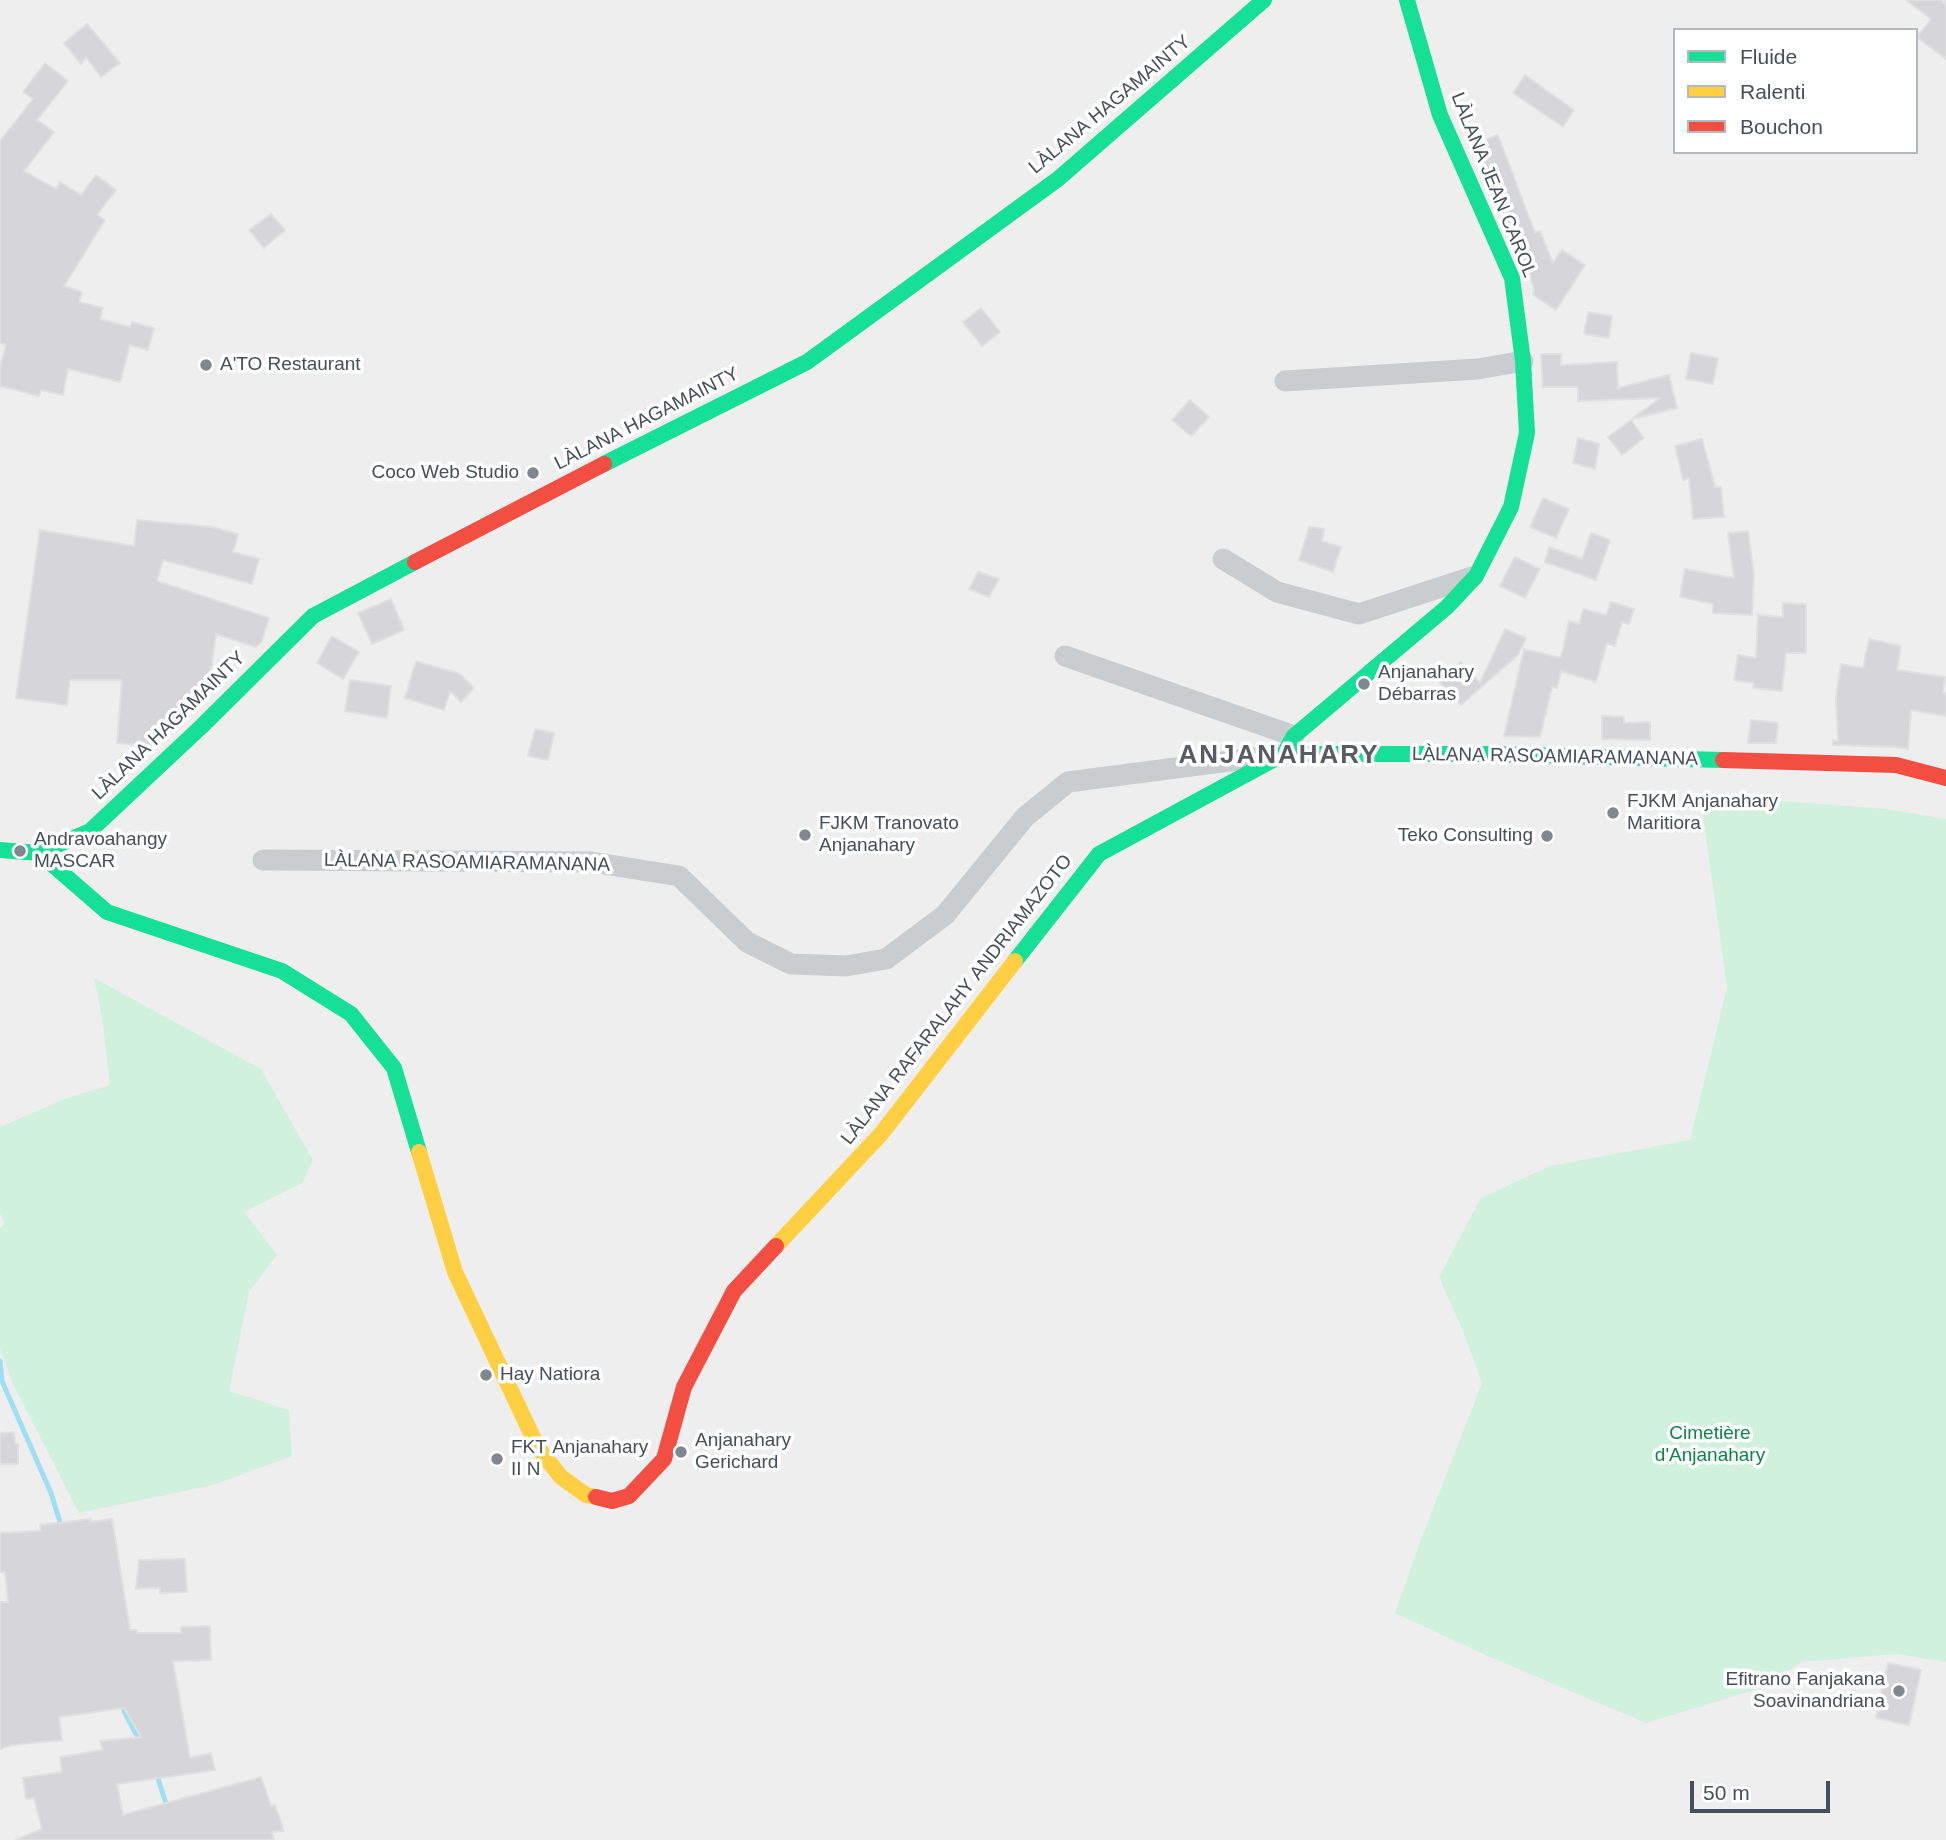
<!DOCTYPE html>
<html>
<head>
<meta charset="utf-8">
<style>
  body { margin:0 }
  #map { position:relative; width:1946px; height:1840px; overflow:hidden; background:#efeeee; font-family:Helvetica,sans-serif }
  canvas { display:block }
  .legend { position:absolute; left:1673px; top:28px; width:245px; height:126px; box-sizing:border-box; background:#fff; border:2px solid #b4b9be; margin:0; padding:9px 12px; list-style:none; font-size:21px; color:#44505c }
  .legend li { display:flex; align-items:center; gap:14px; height:35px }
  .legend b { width:35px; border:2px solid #b4b9be }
  .scale { position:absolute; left:1690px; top:1781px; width:140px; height:32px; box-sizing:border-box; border:4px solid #44505c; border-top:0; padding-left:9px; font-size:21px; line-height:24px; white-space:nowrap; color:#44505c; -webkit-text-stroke:5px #fff; paint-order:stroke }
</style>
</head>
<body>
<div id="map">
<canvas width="1946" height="1840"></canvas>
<ul class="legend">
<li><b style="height:9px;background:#16e098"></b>Fluide</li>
<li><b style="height:9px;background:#ffcf43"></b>Ralenti</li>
<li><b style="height:9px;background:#f24e42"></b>Bouchon</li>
</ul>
<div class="scale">50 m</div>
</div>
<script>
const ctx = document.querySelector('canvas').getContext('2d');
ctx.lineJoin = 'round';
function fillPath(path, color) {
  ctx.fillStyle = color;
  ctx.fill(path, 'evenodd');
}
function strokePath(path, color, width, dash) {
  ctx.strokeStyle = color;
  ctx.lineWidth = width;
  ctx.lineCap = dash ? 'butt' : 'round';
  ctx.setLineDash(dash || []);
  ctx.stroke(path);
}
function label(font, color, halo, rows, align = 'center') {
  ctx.font = font + ' Helvetica,sans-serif';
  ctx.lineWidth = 7;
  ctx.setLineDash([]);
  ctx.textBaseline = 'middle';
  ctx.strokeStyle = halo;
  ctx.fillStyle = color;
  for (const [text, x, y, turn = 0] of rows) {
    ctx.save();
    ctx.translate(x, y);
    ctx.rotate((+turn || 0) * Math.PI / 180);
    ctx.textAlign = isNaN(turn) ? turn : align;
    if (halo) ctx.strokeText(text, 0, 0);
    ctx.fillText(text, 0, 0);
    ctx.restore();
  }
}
const green = new Path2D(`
  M1700,795L1887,809L1946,819V1662L1897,1654L1802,1662L1761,1688L1646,1723L1492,1658L1395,1613L1420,1542L1482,1383L1463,1331L1439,1277L1481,1198L1550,1166L1690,1140L1727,987Z
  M94,978L261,1069L313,1160L302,1183L244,1212L277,1255L249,1292L229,1391L289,1410L292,1456L213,1485L79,1513L13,1384L0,1349V1228L5,1224L0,1213V1127L67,1098L110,1085L102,1017Z`);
const stream = new Path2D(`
  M0,1361L2,1381L51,1493L62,1529
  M126,1705L124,1711L136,1734L143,1741
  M156,1772L168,1810`);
const building = new Path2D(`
  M1906,0H1941L1944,3L1946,0V59L1917,37L1931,19Z
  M87,24L120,63L101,77L86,57L81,64L64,43Z
  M45,63L68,81L37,120L54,132L24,171L56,189L60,182L81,195L96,175L116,190L97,215L105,220L64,286L82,292L79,302L103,308L100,319L130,327L132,322L154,328L148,350L130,345L120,382L68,369L63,395L41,390L39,396L0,386V367L6,345L0,343V141L33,99L23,92Z
  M1525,75L1574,110L1563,127L1513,93Z
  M1498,135L1535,233L1540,231L1553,263L1562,250L1585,265L1556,310L1533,295L1534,289L1529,271L1475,144Z
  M271,214L285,230L264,248L249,230Z
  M981,308L1000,332L982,346L963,322Z
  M1588,312L1612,316L1609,338L1584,334Z
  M1691,353L1718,358L1713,384L1686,379Z
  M1541,354H1561V365L1617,362L1618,388L1669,375L1677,408L1632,419L1660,398L1578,401V387H1543Z
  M1190,400L1209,417L1191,436L1172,420Z
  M1631,420L1644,438L1622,455L1608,437Z
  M1578,438L1599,444L1595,469L1573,463Z
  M1702,439L1715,487H1721L1724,517L1693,519L1689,478L1683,480L1675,446Z
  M1543,498L1569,509L1556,538L1530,527Z
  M137,520L212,527L238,534L233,552L259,559L252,584L163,560L157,581L269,618L262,641L256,647L216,634L209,686H200V702L183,718H173L170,731L153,746L117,743L122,680H70L67,705L16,698L40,530L134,546Z
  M1309,527L1324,529L1322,541L1341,547L1333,572L1299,560Z
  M1748,531L1754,576L1752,615L1713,613V604L1680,597L1685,569L1734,578L1728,533Z
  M1591,533L1610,540L1596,580L1545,562L1549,547L1582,559Z
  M1515,557L1540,569L1525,598L1500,586Z
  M978,572L999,579L989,597L969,589Z
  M391,599L404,630L372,644L358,613Z
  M1611,602L1634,609L1629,624L1622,622L1615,646L1607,643L1596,682L1561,671L1557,688L1552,687L1540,737L1504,736L1524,649L1561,658L1569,621L1579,624L1583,609L1606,615Z
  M1783,603L1806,604V653H1786L1782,691L1753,688L1754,683L1734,680L1738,655L1756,658L1758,615L1783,617Z
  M1505,629L1526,638L1518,655L1461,705L1439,682L1461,662L1480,683Z
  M332,636L359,652L343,679L317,663Z
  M1869,639L1901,646L1897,670L1945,677L1943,693H1946V716L1911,710L1908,749L1896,747L1833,745V740L1838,741L1836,697L1841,664L1863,668Z
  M416,661L460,674L474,688L461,702L450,691L444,710L405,698Z
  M350,680L391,686L387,718L345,711Z
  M1602,716L1624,717V723L1650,722V740L1602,739Z
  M1751,720L1778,723L1776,743H1748Z
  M535,729L554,733L548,760L528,756Z
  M14,1432L15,1444H18V1464H0V1433Z
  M91,1519V1522L112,1519L130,1630H137V1633H181V1627L210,1626L211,1660L173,1661L190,1758L211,1753L215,1770L117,1784L123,1815L261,1777L271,1806L275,1805L284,1831L272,1832L274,1840H16L42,1829L34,1798L26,1799L23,1778L62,1772L60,1757L103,1750L100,1741L141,1737L124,1708L59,1717L62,1740L12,1745L0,1749V1602H8L5,1572H0V1533L41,1531L40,1525Z
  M185,1559L187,1592L160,1593V1588L136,1589L139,1560Z
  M1888,1663L1921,1670L1909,1725L1876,1718Z`);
const street = new Path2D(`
  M1285,381L1478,369L1523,361
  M1223,559L1277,592L1359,614L1472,577
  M1065,656L1294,736
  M263,860L591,862L679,876L747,942L791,964L846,966L886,959L945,915L1025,817L1068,782L1268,756`);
const fast = new Path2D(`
  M604,464L807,362L1058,179L1264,0
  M1284,754L1294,736L1447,607L1476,576L1511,507L1527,433L1523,361L1512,278L1440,115L1407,0
  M0,850L39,853L90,831L202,726L313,616L415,562
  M39,853L107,912L282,971L351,1014L394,1068L419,1152
  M1015,961L1099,854L1284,754H1488L1723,760`);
const slow = new Path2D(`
  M419,1152L455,1272L538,1448L561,1477L586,1495L596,1497
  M776,1246L881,1134L1015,961`);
const jam = new Path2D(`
  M415,562L604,464
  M1723,760L1896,765L1946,778
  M596,1497L612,1501L629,1496L664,1459L684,1387L734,1291L776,1246`);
const markers = [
  [206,365,7,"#80878f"],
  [533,473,7,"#80878f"],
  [1364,684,7,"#80878f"],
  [1613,813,7,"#80878f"],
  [805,835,7,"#80878f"],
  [1547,836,7,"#80878f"],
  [20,851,7,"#80878f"],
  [486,1375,7,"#80878f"],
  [681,1452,7,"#80878f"],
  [497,1459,7,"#80878f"],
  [1899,1691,7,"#80878f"]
];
const streetNames = [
  ["LÀLANA HAGAMAINTY",1110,105,-40],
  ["LÀLANA JEAN CAROL",1493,185,68],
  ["LÀLANA HAGAMAINTY",647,419,-27],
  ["LÀLANA HAGAMAINTY",169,726,-44],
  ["LÀLANA RASOAMIARAMANANA",1555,757,1],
  ["LÀLANA RASOAMIARAMANANA",467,863,1],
  ["LÀLANA RAFARALAHY ANDRIAMAZOTO",957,1000,-52]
];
const poiNames = [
  ["A'TO Restaurant",220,365],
  ["Coco Web Studio",519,473,"right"],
  ["Anjanahary",1378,673],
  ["Débarras",1378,695],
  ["FJKM Anjanahary",1627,802],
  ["Maritiora",1627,824],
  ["FJKM Tranovato",819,824],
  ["Anjanahary",819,846],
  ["Teko Consulting",1533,836,"right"],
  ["Andravoahangy",34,840],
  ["MASCAR",34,862],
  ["Hay Natiora",500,1375],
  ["Anjanahary",695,1441],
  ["Gerichard",695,1463],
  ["FKT Anjanahary",511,1448],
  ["II N",511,1470],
  ["Efitrano Fanjakana",1885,1680,"right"],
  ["Soavinandriana",1885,1702,"right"]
];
const parkNames = [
  ["Cimetière",1710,1434],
  ["d'Anjanahary",1710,1456]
];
const districtNames = [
  ["ANJANAHARY",1279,756]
];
fillPath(green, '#d0f1dd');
strokePath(stream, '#a0dff3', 5);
fillPath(building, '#d6d6d9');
strokePath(building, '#e0e0e1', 2);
strokePath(street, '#cacdcf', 21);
strokePath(fast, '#16e098', 16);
strokePath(slow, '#ffcf43', 16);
strokePath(jam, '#f24e42', 16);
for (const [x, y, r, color] of markers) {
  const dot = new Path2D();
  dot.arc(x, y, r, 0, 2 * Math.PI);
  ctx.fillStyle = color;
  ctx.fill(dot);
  strokePath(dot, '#fff', 2.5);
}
label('19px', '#44505c', '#fff', streetNames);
label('19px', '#44505c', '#fff', poiNames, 'left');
label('19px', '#0d854c', '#fff', parkNames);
ctx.letterSpacing = '2px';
label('bold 26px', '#595d63', '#fff', districtNames);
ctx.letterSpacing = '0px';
</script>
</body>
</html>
